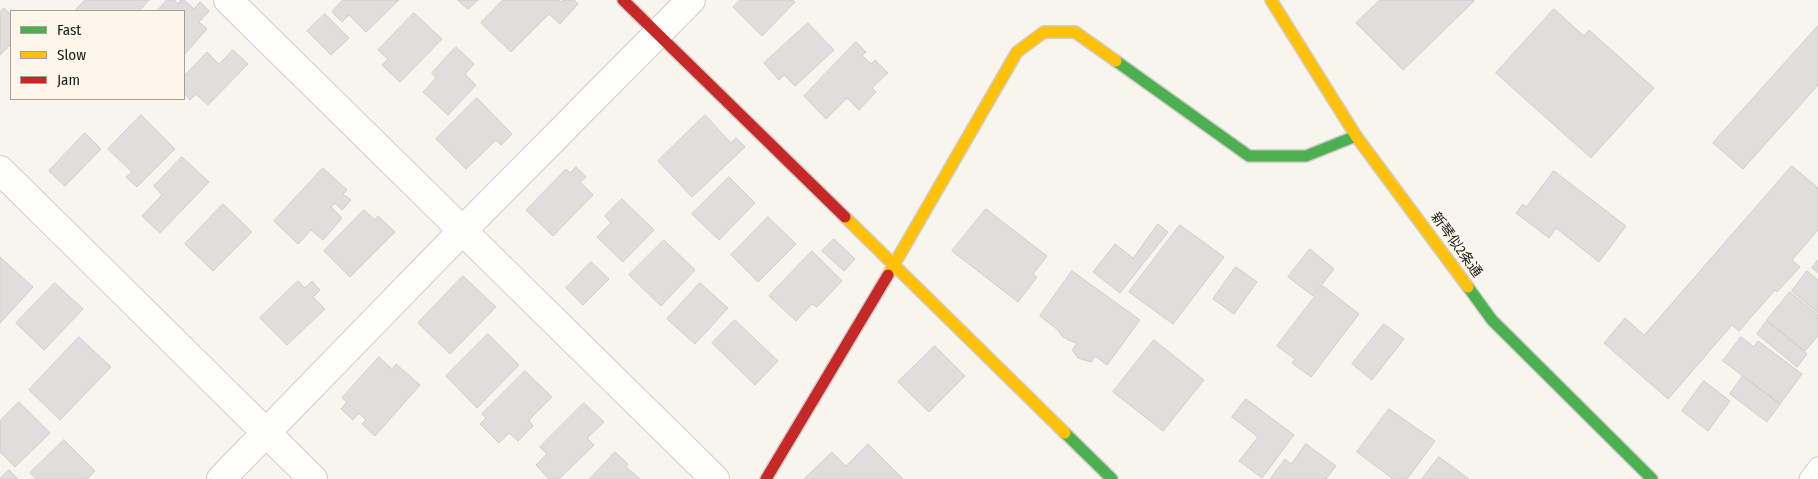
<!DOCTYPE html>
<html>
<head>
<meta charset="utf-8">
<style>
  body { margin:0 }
  #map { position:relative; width:1818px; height:479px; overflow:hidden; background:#f8f5ef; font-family:"Fira Sans Condensed",sans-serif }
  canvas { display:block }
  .legend { position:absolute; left:10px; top:10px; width:175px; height:90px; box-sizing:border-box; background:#fcf6eb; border:1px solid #a5a098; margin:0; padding:6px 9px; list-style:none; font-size:15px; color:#22201c }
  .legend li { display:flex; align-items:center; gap:10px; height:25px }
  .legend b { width:25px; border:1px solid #a5a098 }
</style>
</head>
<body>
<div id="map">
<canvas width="1818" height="479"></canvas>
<ul class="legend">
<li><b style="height:6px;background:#4caf50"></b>Fast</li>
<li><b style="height:6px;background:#ffc107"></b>Slow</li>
<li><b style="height:6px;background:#c62828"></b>Jam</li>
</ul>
</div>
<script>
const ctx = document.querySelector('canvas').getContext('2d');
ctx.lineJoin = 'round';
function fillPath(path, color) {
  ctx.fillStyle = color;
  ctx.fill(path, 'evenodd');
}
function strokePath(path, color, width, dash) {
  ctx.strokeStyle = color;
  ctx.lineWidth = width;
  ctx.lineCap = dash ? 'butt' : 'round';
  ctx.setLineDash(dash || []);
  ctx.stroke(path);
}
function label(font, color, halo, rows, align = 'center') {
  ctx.font = font + ' "Fira Sans Condensed","Noto Sans JP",sans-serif';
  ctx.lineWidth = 4;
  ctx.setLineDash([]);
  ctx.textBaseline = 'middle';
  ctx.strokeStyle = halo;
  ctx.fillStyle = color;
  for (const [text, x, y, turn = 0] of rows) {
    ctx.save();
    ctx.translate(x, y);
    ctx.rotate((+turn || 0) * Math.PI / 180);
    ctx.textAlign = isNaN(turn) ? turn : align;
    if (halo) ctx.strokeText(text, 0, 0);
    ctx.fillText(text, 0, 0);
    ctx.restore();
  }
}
const building = new Path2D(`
  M85,0H149L139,11H75Z
  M167,0H174L178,4L181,0H184L194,9L200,2L209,11L199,22L207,29L184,55V11H157Z
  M343,0H399L366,32L349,15L342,22L332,12Z
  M458,0H478L468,9Z
  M503,0H559L561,2L564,0H574L578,4L560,24L549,14L511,52L481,23Z
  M740,0H793L795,2L762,36L733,7Z
  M1380,0H1473L1474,1L1403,70L1356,23Z
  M4,8L11,15V46L10,45L0,55V12Z
  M1554,9L1584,36L1589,30L1654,88L1591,158L1496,73Z
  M414,13L442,39L400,82L382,65L388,59L378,50Z
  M325,14L349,38L331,55L307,31Z
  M808,23L834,50L795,86L784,75L779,80L764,63Z
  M1818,26V85L1743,169L1713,143Z
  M856,42L866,52L862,55L871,64L875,60L888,73L872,88L876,92L859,110L847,98L826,119L804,96Z
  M456,47L474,64L465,74L476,85L448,115L423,92L436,78L432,73Z
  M233,50L248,64L208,105L196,94L190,100L184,93V76L207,52L219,64Z
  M477,98L512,134L501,145L496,140L466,169L436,139Z
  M141,115L175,149L137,187L126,177L132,172L108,149Z
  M705,115L731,143L736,138L745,147L692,197L658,161Z
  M85,133L101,149L65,186L49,171Z
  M182,157L209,182L160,233L142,216L162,195L154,186Z
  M1792,166L1818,188V230L1792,260L1800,267L1777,292L1775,290L1739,331L1732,325L1668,399L1604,343L1625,318L1644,335Z
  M576,167L586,177L580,182L593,195L553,236L526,210L566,169L570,173Z
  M323,168L347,190L343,194L351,200L342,210L335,203L331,207L342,218L323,240L311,230L298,244L274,221Z
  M1554,171L1626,226L1599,262L1556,228L1549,238L1516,213L1523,204L1526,207Z
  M729,177L755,203L719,240L692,214Z
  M622,199L654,230L623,262L597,237L611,223L605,216Z
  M223,204L252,232L213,271L185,244Z
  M986,209L1047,256L1033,274L1037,277L1018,302L952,251Z
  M364,210L375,220L378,216L395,232L350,277L324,251Z
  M768,217L796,244L758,282L731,255Z
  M1158,224L1168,232L1120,293L1093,272L1115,244L1133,258Z
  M1180,225L1224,257L1173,324L1129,292Z
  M834,239L855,259L844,271L822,251Z
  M664,240L695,270L661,306L629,275Z
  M1310,249L1334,269L1313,296L1288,277Z
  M812,251L842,281L817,307L812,304L796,321L769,296Z
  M0,257L33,287L0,323Z
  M1818,260V273L1812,268Z
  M591,262L609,279L583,305L566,288Z
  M1236,267L1257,282L1234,314L1213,299Z
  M1072,271L1140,320L1107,365L1095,356L1091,362L1078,358L1072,350L1077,343L1068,340L1062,336L1058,330L1040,316Z
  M1807,271L1818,280V313L1792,291Z
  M463,276L496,307L450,354L418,323Z
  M298,281L305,288L312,281L320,290L313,297L325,309L287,345L260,318Z
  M55,283L83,309L44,350L16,323Z
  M700,283L728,308L695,344L667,319Z
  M1323,286L1359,314L1311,377L1292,363L1295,359L1277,346Z
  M1790,292L1818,315V336L1805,351L1767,320Z
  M735,320L778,361L755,385L712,343Z
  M1767,321L1807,354L1797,367L1757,334Z
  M1384,324L1404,339L1372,380L1352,364Z
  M488,334L519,365L477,408L446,376Z
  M79,337L111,367L60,420L29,390Z
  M1741,337L1754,347L1758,341L1802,374L1780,404L1723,361Z
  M1154,340L1204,380L1163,431L1113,392Z
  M935,346L965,376L929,412L898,382Z
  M379,357L392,369L396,364L420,385L375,436L362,424L366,420L359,413L353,420L341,409L347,402L342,398Z
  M525,371L552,397L529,420L533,426L518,441L509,433L499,443L480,424L486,418L482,414Z
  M1743,376L1780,404L1767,422L1730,394Z
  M1704,381L1730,401L1708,431L1682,411Z
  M1246,399L1294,435L1262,478L1239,461L1258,437L1232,417Z
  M19,402L50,433L15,467L0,452V421Z
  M584,403L604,422L587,438L594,445L559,479H549L536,465L547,454L540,447Z
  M1389,409L1435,441L1407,479H1393L1357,452Z
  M64,440L95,471L87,479H36L30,473Z
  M868,444L903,479H804L832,452L846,466Z
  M1306,444L1336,466L1326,479H1270L1285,459L1291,464Z
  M615,452L628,464L626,467L640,479H590Z
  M1439,457L1469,479H1422Z
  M9,470L18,479H0Z`);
const lane = new Path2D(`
  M1809,479L1818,467`);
const street = new Path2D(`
  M228,0L715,479
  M0,170L313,479
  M221,479L463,230L691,0`);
const fast = new Path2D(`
  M1116,61L1249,156H1306L1356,136
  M1468,287L1492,320L1652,479
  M1065,433L1112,479`);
const slow = new Path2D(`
  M1271,0L1356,136L1468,287
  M845,217L1065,433
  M888,275L1017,52L1044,32H1075L1116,61`);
const jam = new Path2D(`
  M623,0L845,217
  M766,479L888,275`);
const streetNames = [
  ["新琴似2条通",1456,245,54]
];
fillPath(building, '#e1dddc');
strokePath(building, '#cfccca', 1);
strokePath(lane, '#d0cdc9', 21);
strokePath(street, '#d0cdc9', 30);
strokePath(fast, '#d0cdc9', 14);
strokePath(slow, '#d0cdc9', 14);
strokePath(jam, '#d0cdc9', 14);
strokePath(lane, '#fefefd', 19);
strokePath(street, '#fefefd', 28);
strokePath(fast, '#4caf50', 11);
strokePath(slow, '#ffc107', 11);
strokePath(jam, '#c62828', 11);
label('14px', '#22201c', '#fcf6eb', streetNames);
</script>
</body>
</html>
